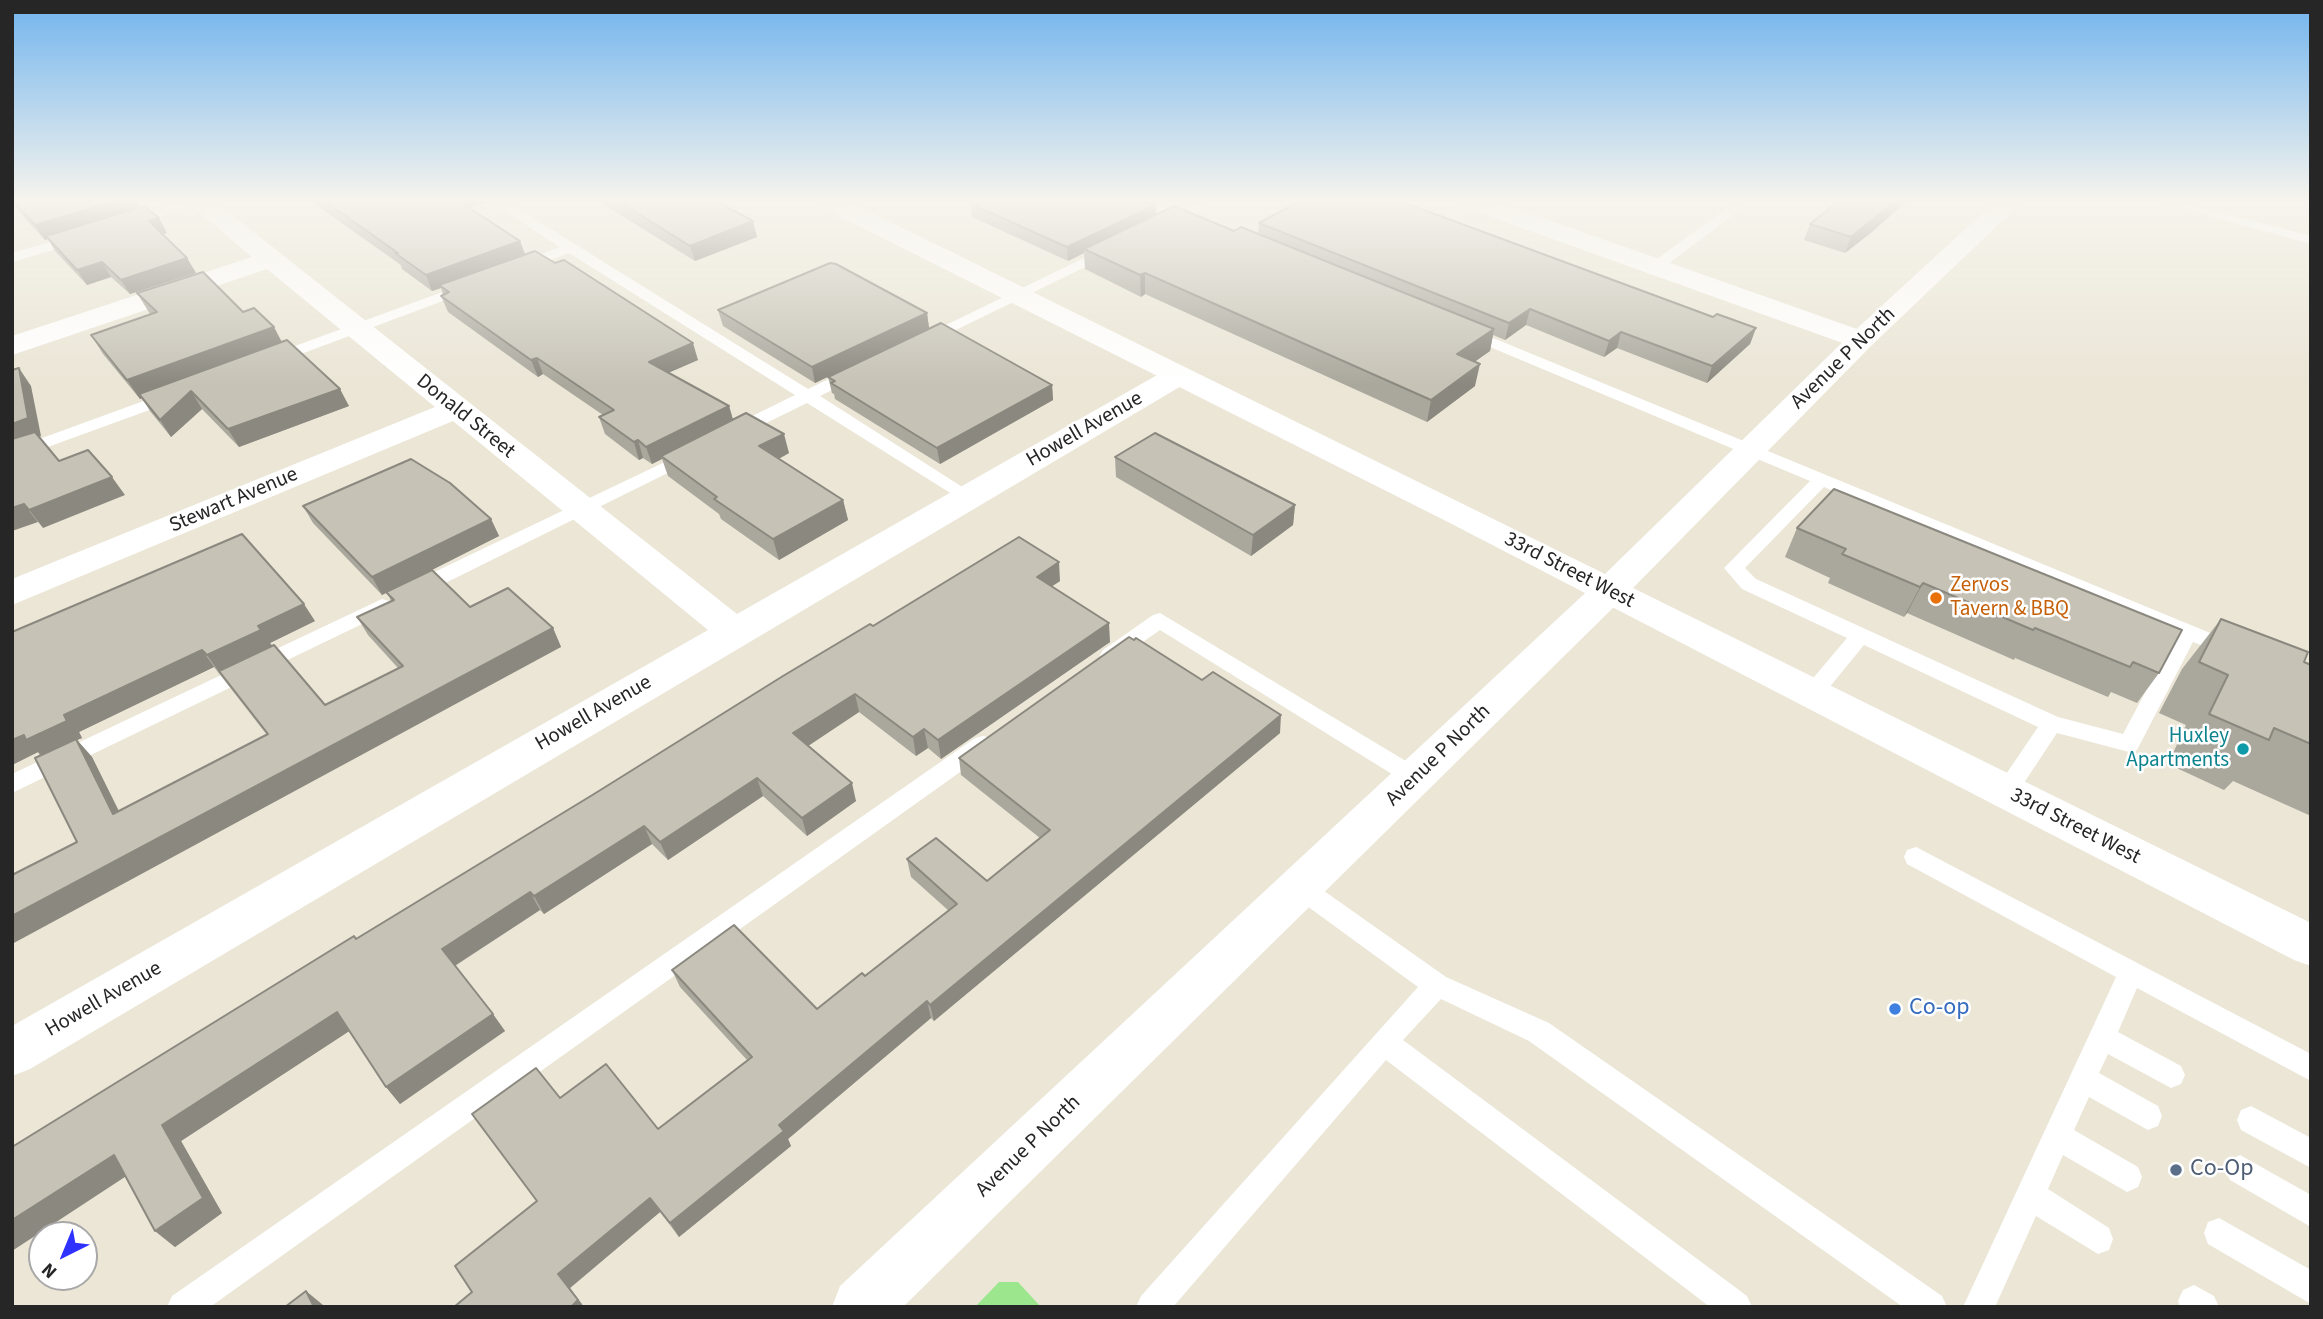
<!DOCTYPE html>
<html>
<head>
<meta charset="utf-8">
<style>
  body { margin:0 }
  #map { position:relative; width:2323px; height:1319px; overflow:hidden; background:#ebe6d6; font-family:"Source Sans 3",sans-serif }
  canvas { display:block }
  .frame { position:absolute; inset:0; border:14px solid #262626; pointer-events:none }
  .north { position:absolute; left:28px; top:1221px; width:70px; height:70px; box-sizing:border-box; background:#fff; border:2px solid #a8a8a8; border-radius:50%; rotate:223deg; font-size:19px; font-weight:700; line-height:28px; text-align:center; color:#262626 }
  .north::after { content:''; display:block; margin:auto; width:24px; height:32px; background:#2f32ff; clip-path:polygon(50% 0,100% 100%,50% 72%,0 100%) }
</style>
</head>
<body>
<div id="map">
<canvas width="2323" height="1319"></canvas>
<div class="frame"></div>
<div class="north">N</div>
</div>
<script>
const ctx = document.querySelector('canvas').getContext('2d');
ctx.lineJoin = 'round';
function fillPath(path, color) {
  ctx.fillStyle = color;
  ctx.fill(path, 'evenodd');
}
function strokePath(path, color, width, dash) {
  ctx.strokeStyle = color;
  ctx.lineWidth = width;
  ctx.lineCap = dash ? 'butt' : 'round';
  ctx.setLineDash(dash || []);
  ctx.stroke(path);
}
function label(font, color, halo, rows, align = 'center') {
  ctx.font = font + ' "Source Sans 3",sans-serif';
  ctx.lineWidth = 5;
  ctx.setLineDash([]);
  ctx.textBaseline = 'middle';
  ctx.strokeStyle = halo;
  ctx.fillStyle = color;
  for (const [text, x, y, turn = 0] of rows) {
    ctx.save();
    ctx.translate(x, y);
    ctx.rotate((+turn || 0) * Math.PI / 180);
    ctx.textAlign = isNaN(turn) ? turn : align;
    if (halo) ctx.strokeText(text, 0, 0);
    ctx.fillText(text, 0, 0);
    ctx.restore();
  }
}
const green = new Path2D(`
  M999,1282H1018L1041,1307H975Z`);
const lane = new Path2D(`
  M185,200H206L134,225H124L122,222Z
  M488,200H504L808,389L850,369H862L864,372L862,375L820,396L978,497L969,503L963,501L807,403L740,436H728L725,432L728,428L795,395L569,253L525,270H515L513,267L515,264L560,247Z
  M1139,200H1158L1180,210L1200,200H1217L1192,215L1195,218L1193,221L1181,220L1162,228L1155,224L1170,215Z
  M1738,200H1753L1660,270H1650L1648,267L1650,264Z
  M2152,200H2175L2311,236V244Z
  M78,234L83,235V241L12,262V253Z
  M1111,245L1118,249L1116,252L929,343L923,345L915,340Z
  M467,283L472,284L474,287L472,290L277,363L271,365L263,360L265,357Z
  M1464,326L2237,644L2240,649L2237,654L2230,656L2193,642L2137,750L2129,752L2057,733L2014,798L2006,801L1998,798L1994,792L1998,786L2038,727L1864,645L1819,700L1811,703L1803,700L1800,695L1803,690L1847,638L1742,589L1724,568L1810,481L1459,334L1456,331ZM1824,487L2176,635L2123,734L2058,717L1756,579L1745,568Z
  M171,391L179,396L177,400L12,460V449Z
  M690,450L696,451L699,455L696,459L421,595H407L404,590L407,585Z
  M382,599L389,601L392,606L389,611L12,793V774Z
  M1160,613L1424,772L1428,778L1424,784L1416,787L1408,784L1160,630L1117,660L1110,662L1103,660L1100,655L1103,650L1153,615Z
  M983,736L991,738L994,744L991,750L210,1307H167L172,1296L975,738Z
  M1916,847L2311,1054V1081L2137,988L2118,1032L2181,1066L2185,1075L2181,1084L2171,1088L2108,1054L2099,1073L2158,1106L2162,1116L2158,1126L2148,1130L2089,1097L2074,1130L2138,1167L2142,1177L2138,1187L2127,1192L2063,1155L2048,1189L2109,1228L2113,1239L2109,1250L2098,1254L2036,1216L1995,1307H1963L2116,977L1907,864L1904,857L1907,850Z
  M1301,878L1310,881L1446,977L1549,1023L1942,1296L1947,1307H1903L1529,1041L1441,999L1403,1040L1747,1296L1752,1307H1710L1386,1060L1173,1307H1136L1141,1296L1418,987L1292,895L1289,888L1292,881Z
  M2251,1106L2311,1138V1168L2241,1130L2237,1120L2241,1110Z
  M2240,1155L2311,1195V1227L2230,1180L2225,1170L2230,1160Z
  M2219,1218L2311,1270V1304L2208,1244L2204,1233L2208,1222Z
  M2194,1285L2214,1296L2219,1307H2180L2178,1301L2183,1290Z`);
const street = new Path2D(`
  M185,200H213L737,614L1166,370L1177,367L1188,370L1192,376L1188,382L30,1069L12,1076V1026L708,630L453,421L12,605V579L435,407L267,269L12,355V336L252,257Z
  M1455,200H1492L1871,334L1875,340L1871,346L1861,349L1851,346L1458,205Z
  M1609,579L1622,583L1627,591L1622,599L903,1307H832L840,1286L1596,583Z`);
const secondary = new Path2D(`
  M814,200H846L1605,574L1851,334L1997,200H2024L1871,346L1633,588L2311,923V966L2294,960L1446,521L817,205Z`);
const wall = new Path2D(`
  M12,200H136L140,207L159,218L167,233L162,234L187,258L196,273L130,294L111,277L87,285L55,251L48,239L45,240L20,213Z
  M309,200H487V202L469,208L520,241L525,254L698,360L668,373L729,406L733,420L789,453L779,459L843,500L848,520L779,560L721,519L719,514L668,476L662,459L652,464L643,458L639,460L605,434L599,417L603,415L543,374L538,377L448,312L441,296L443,295L441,288L432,291L402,269L401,265Z
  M596,200H714L757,237L695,261Z
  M971,204L1156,215L1234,231L1258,234L1259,223L1713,317L1756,328L1750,344L1707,383L1617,348L1604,357L1526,325L1505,340L1493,335L1490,351L1474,362L1475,386L1427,422L1145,294L1141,297L1085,269L1084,253L1068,261L972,217Z
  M1810,224L1872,232L1845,253L1804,240Z
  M137,293L243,312L282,342L349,406L239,447L202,409L171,437L150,411L142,398L140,399L103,354L91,335L150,314Z
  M718,310L927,313L929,328L815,383L723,326Z
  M828,377L1052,385L1053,400L940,464L835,399L834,394L832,393Z
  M1115,457L1295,505L1293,525L1251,556L1116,477Z
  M1834,489L2159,673L2137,703L2111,692L2108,697L2015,658L2014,660L1907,613L1904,617L1828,583L1830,578L1785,557L1797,528Z
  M303,506L491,519L499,536L432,570L470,607L553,628L561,647L77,842L40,756L38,752L12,765V632L315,621L270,643L325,705L398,668L368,635L357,617L391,601L387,592L382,595L313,523ZM214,667L267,735L119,811L92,757L77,740L82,738L79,732Z
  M1060,581L1052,586L1110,642L941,759L928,748L916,756L859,712L808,746L856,801L807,836L763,796L668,860L652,844L544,914L540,910L455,966L505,1031L400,1104L386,1087L349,1031L181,1141L222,1213L175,1247L155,1231L126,1176L356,939L873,626Z
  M2221,619L2311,665V816L2233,781L2224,790L2168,764L2186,725L2159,713L2182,669Z
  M1280,733L934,1021L931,1018L788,1139L791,1146L679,1237L660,1212L570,1288L584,1307H454L472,1292L537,1201L560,1098L658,1129L747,1060L680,987L672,970L817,1009L865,976L949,911L911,877L907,859L987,881L1040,838L961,775L959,758Z`);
const shadedWall = new Path2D(`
  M118,200H136L141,211L46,236L48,239L45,240L35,225Z
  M453,200H487V202L457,211Z
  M1897,200H1908L1872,232L1845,253L1851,237Z
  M1156,205V219L1084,249V253L1068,261L1067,247Z
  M159,218L167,233L157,236L149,221Z
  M753,221L757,237L695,261L690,246Z
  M520,241L526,257L439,285L441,288L432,291L426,275Z
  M187,258L196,273L130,294L121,280Z
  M102,262L111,277L87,285L77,270Z
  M1145,273V294L1141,297L1140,275Z
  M1530,309L1526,325L1505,340L1509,323Z
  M927,313L929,328L815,383L812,367Z
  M274,327L284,346L139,394L142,398L140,399L127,380Z
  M1756,328L1750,344L1707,383L1712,366Z
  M1494,329L1490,351L1453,377L1457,354Z
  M1621,332L1617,348L1604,357L1609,341Z
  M693,343L698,360L654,379L649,362Z
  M537,358L543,374L538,377L531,360Z
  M1480,364L1475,386L1427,422L1431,400Z
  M19,368L31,386L41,436L12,447V424Z
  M1052,385L1053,400L940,464L937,448Z
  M340,389L349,406L239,447L228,429Z
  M191,391L202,409L171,437L160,420Z
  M729,406L734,423L661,456L662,459L652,464L646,447Z
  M784,434L789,453L765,466L759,446Z
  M638,440L643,458L639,460L634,442Z
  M112,477L125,495L43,528L29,510Z
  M843,500L848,520L779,560L773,539Z
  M24,504L38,522L12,531V508Z
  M1295,505L1293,525L1251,556L1253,535Z
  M491,519L499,536L382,595L372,577Z
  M1059,562L1060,581L1039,595L1037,577Z
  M1923,583L1907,613L1904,617L1920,587Z
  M304,604L315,621L270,643L273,647L219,672L207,655L258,626Z
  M1109,623L1110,642L941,759L938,740Z
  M553,628L561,647L12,944V916Z
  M202,650L214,667L79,732L82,738L77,740L92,757L129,832L38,752L12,765V740Z
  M855,694L859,712L799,752L793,733Z
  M1281,715L1280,733L934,1021L930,1005Z
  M924,729L928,748L916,756L913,737Z
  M757,778L763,796L668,860L660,842Z
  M852,783L856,801L807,836L802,818Z
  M644,826L652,844L544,914L534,896Z
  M530,892L540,910L454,966L442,949Z
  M927,1001L931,1018L788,1139L791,1146L679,1237L670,1223L779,1125Z
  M337,1012L351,1030L181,1141L222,1213L175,1247L155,1231L162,1125Z
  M493,1014L505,1031L400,1104L386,1087Z
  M114,1155L134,1171L12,1251V1220Z
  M650,1198L660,1212L570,1288L584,1307H571L558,1274Z
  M306,1291L323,1305L324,1307H314Z`);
const building = new Path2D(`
  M12,200H118L35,225Z
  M323,200H457L520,241L426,275L395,253H398Z
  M616,200H714L753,221L690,246Z
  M978,200H1144L1156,205L1067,247L971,204Z
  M1302,200H1397L1713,317L1717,314L1756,328L1712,366L1621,332L1609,341L1530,309L1509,323L1259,223Z
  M1840,200H1897L1851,237L1810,224Z
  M144,206L159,218L149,221L187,258L121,280L102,262L77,270L46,236Z
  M1174,206L1234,231L1241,227L1494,329L1457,354L1480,364L1431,400L1145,273L1140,275L1084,249Z
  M535,251L555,263L564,260L693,343L649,362L729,406L646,447L638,440L634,442L599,417L614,410L537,358L531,360L441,296L449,292L439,285Z
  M830,263L836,264L927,313L812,367L718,310Z
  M203,272L243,312L254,308L274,327L127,380L91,335L157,312L137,293Z
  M941,323L1052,385L937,448L831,383L835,381L828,377Z
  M287,340L340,389L228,429L191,391L160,420L139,394Z
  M19,368L28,418L12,424V370Z
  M746,413L784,434L759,446L843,500L773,539L714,499L717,497L661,456Z
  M35,432L59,461L88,450L112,477L29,510L24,504L12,508V439Z
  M1155,433L1295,505L1253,535L1115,457Z
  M411,459L450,483L491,519L372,577L303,506Z
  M1834,489L2182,630L2159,673L2133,662L2130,667L2035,628L2033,630L1923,583L1920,587L1842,554L1846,549L1797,528Z
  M242,534L304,604L258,626L261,630L207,655L202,650L64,715L67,721L26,740L24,735L12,740V632Z
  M1019,537L1059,562L1037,577L1109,623L938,740L924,729L913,737L855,694L793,733L852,783L802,818L757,778L660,842L644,826L534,896L530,892L442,949L493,1014L386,1087L337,1012L162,1125L203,1198L155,1231L114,1155L12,1220V1147L354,936L356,939L594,794L783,676L870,624L873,626Z
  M432,570L470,607L508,588L553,628L12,916V875L77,842L35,758L76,739L113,814L268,734L219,671L274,645L325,705L403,666L357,617L394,600L386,592Z
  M2221,619L2308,652L2304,662L2311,665V744L2274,728L2269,740L2209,714L2228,675L2199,662Z
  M1129,637L1134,640L1136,638L1202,680L1213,672L1281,715L930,1005L927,1001L779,1125L784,1131L670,1223L650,1198L558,1274L578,1300L571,1307H454L472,1292L455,1266L537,1201L472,1114L536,1068L560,1098L606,1064L658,1129L752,1057L672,970L734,925L817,1009L862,973L865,976L957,904L907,859L936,838L987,881L1050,830L959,758Z
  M306,1291L314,1307H285Z`);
const markers = [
  [1936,598,7,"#e8710a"],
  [2243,749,7,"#0f9aa8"],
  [1895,1009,7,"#3f7fe0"],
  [2176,1170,7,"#5c6f8a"]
];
const streetNames = [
  ["Avenue P North",1844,359,-44],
  ["Donald Street",465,417,39],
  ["Howell Avenue",1085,430,-30],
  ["Stewart Avenue",234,501,-23],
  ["33rd Street West",1569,571,27],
  ["Howell Avenue",594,714,-30],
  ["Avenue P North",1439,756,-44],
  ["33rd Street West",2075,827,27],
  ["Howell Avenue",104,1000,-30],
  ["Avenue P North",1029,1147,-44]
];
const foodNames = [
  ["Zervos",1950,586],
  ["Tavern & BBQ",1950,610]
];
const cultureNames = [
  ["Huxley",2229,737],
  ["Apartments",2229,761]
];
const nearShopnames = [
  ["Co-op",1909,1009]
];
const nearServicenames = [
  ["Co-Op",2190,1170]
];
fillPath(green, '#9ce78d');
fillPath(lane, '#fff');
fillPath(street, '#fff');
fillPath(secondary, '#fff');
fillPath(wall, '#aaa79d');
fillPath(shadedWall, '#8b887f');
fillPath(building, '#c6c2b6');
strokePath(building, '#8b887f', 2);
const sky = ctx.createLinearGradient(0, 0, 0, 385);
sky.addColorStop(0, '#71b4ee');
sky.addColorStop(0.52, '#f6f4ed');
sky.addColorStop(1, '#f6f4ed00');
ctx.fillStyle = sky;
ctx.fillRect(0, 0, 2323, 385);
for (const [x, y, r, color] of markers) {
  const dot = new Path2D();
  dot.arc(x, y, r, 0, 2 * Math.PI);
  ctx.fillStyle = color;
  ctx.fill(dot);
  strokePath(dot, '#fff', 2.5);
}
label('21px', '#262626', '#fff', streetNames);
label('21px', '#c56008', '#fff', foodNames, 'left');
label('21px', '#0d838f', '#fff', cultureNames, 'right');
label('24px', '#366cbe', '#fff', nearShopnames, 'left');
label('24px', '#4e5e75', '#fff', nearServicenames, 'left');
</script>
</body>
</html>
